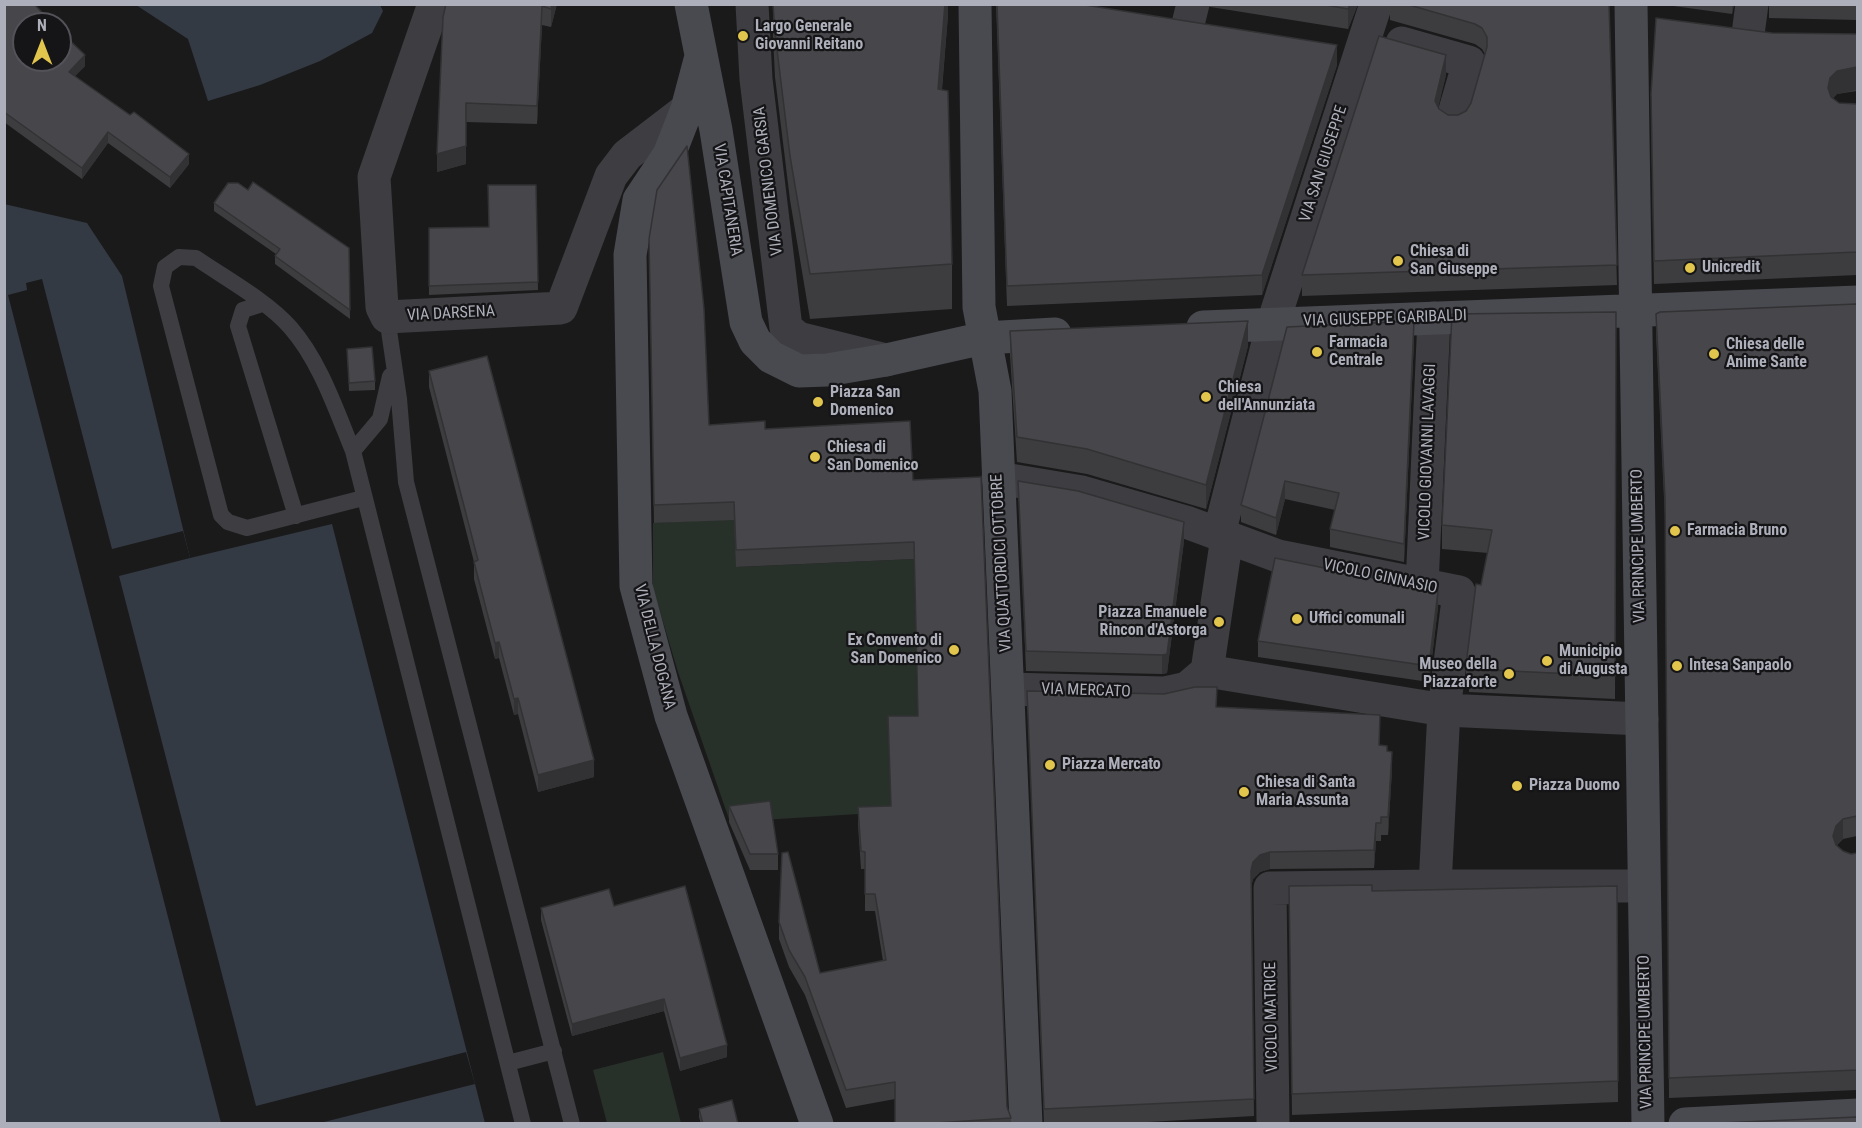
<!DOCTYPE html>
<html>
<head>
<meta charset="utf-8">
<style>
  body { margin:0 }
  #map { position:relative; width:1862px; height:1128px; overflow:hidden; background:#1a1a1b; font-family:"Roboto Condensed",sans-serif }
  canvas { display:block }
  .frame { position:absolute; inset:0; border:6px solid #adafba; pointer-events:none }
  .north { position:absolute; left:12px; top:12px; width:60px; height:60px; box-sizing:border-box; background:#151416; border:2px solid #525258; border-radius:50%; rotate:0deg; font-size:16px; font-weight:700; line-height:24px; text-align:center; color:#adafba }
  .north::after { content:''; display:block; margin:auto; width:21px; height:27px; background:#e1c54c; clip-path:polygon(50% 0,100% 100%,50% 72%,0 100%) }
</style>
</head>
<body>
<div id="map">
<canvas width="1862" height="1128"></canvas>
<div class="frame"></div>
<div class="north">N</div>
</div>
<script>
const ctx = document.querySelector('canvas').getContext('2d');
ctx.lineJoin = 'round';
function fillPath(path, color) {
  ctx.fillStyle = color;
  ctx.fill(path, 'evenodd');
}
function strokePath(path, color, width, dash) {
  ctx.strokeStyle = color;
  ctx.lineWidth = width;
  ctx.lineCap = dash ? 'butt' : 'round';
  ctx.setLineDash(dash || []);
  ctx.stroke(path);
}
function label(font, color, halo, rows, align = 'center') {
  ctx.font = font + ' "Roboto Condensed",sans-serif';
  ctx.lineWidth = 4.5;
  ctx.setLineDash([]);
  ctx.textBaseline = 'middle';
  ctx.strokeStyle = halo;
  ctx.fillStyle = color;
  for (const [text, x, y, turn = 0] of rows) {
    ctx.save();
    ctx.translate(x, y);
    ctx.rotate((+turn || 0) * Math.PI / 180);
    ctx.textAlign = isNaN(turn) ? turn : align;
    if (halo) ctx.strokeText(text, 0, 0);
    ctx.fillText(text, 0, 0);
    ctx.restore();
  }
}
const green = new Path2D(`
  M734,519L737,567L914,559L918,733L891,812L730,822L678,672L653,588V523Z
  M663,1052L681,1123H607L593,1070Z`);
const water = new Path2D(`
  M380,5L383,11L372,33L320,61L260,85L208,101L188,39L136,5Z
  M4,204L87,223L122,276L190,558L332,524L485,1123L5,1124Z`);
const pier = new Path2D(`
  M42,279L112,549L183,531L190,558L119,576L256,1106L466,1052L475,1084L320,1123H221L8,295L27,290L26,283Z`);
const lane = new Path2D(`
  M262,304L243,310L238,326L296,516
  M387,317L399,399L406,482L572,1124
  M390,376L380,419L353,451L523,1124
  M353,451C336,410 320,361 290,327C267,301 225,278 196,258L179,257L165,267L161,286L221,515L228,522L247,528L363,498
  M508,1063L554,1051`);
const street = new Path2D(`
  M434,4L374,177L382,307L387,317L561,308L611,176L627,155L687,109
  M752,4L756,79L786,328L798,338L886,360
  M1188,24L1193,4
  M1748,34L1752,4
  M1402,43L1469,62L1453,117
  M998,478L1082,492L1186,522L1278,556L1459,592L1444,710L1207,671L1227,537
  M1219,534L1273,323L1376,4
  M1422,586L1434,318
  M1008,689L1164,693L1187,688L1207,671
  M1642,719L1444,710L1435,886H1644
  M1273,1124L1270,888L1435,886`);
const secondary = new Path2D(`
  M691,4L716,130L746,322L755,341L771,357L799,371L827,370L886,360L984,338L1055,334
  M975,4L979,307L995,391L1026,1124
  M1631,4L1648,1124
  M700,60L687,109L669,155L639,200L630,255L636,586L671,716L817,1124
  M1203,327L1858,302
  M1685,1124L1858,1115`);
const wall = new Path2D(`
  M4,4L85,66L75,76L189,164L170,188L108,143L82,179L4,122Z
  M446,4H557L551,27L542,25L537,124L466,122V164L437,172Z
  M773,4H948V15L942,90L952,264V309L810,319L790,200L775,77L773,37Z
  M996,4H1079L1337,65L1262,295L1007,306Z
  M1192,4H1358L1348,29Z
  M1390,4H1609L1617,285L1302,296V275L1446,75L1438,107L1439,109L1448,115H1458L1466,111L1471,103L1485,54L1482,49L1475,44L1390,20Z
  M1659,4H1734L1732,14Z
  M1769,4H1857V20L1769,18Z
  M1772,33L1857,34V91L1837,94L1833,98L1839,103L1857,104V275L1654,284L1651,117Z
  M536,185L538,290L429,295V228L489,227Z
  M248,190L349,248L350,319L275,264V256L276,254L214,211V203Z
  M649,239L709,425L765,429L913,480L1007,1107L1011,1118V1124H895V1099L846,1108L805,995L789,967L779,939V922L820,973L883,961L875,911H865V869H861L858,825V807L891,806L888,716H918L914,559L736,567L734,520L654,523Z
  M1857,304V836L1843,839L1837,845L1843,851L1851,854L1857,853V1090L1669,1098L1665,518L1656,334V314Z
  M1616,312L1615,699L1469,692V688H1466V665L1488,553L1442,549V525Z
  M1010,331L1248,346L1206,509L1087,474L1017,462L1010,355Z
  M1414,339L1404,562L1330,547V529L1335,510L1285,499L1276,535L1241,522V505Z
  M347,349L375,381V390L349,391Z
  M429,371L594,777L538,792L518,714L514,715L499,658L495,659L474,579V562L429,387Z
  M1018,481L1184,541L1167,673L1162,674L1026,671Z
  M1438,607L1429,682L1258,657V641Z
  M1027,691L1217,707L1379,745L1387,751L1392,770L1388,835H1381V841H1376L1374,868L1270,869L1260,872L1253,879L1251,887L1254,1116L1113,1124H1044Z
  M729,806L778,854V870H750L729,822Z
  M1289,886L1372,891L1617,886L1618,1102L1292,1115Z
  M614,906L727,1057L680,1071L664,1011L572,1036L541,920V908Z
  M699,1109L738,1124H701L699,1117Z`);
const shadedWall = new Path2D(`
  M552,4H557L551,27V9Z
  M945,4H948V15L938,133V89Z
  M1350,4H1358L1348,29V9Z
  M1732,4H1734L1732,14Z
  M542,6V25L537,124V106Z
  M1337,45V65L1262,295V275Z
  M85,55V66L69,82V72Z
  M1446,55V75L1435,121V101Z
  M1856,67V90L1837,94L1830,102L1828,88L1830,78L1837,71Z
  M466,103V164L437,172V154Z
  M108,132V143L82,179V168Z
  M189,154V164L170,188V177Z
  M1248,321V346L1206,509V485Z
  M1414,321V339L1404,562V544Z
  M1285,481V499L1276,535V518Z
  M1184,522V541L1167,673L1162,674V655Z
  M1438,591V607L1429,682V666Z
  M499,642V658L495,659V643Z
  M518,698V714L514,715V699Z
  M1392,752V770L1388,835V817Z
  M594,760V777L538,792V775Z
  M1843,819V839L1836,846L1833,836L1836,826Z
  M1376,823V841L1374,868V850Z
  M1270,852V869L1260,872L1253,879L1251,888V871L1253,862L1260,855Z
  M664,999V1011L572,1036V1024Z
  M727,1045V1057L680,1071V1058Z`);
const building = new Path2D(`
  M4,4H34L53,24H24V60H60V31L85,55L69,72L130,115L134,112L189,154L170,177L108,132L82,168L4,112Z
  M446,4H552L551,9L542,6L537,106L466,103V146L437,154L443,17Z
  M773,4H945L938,89L948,91L952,264L810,274L790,156L775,33Z
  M997,4H1079L1337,45L1262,275L1007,286Z
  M1321,4H1350L1348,9Z
  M1406,4H1609L1617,265L1302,275L1379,36L1446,55L1435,101L1439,109L1448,115H1458L1466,111L1471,103L1487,47V37L1482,28L1475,24Z
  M1656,18L1772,33L1857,34V67L1837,71L1830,78L1828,88L1831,97L1839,103L1857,104V252L1654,261L1651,94Z
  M687,146L704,309L709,425L765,421V429L910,421L913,480L981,477L1007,1107L1011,1118L922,1124H895V1082L846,1090L805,977L789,950L779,922L782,853L788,852L820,973L886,960L875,894H865V852L861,851L858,807L891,806L888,716H918L914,542L736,550L734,502L654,505L649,239L657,190Z
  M253,182L349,248L350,310L275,256L280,249L214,203L228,183H238L248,190Z
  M488,185H536L538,282L429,286V228L489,227Z
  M1857,304V816L1843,819L1836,826L1833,836L1836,845L1843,851L1851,854L1857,853V1070L1669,1078L1665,498L1656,314L1660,312Z
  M1616,312L1615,676L1469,669V665H1466L1476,584L1481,585L1492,530L1442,525L1452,314Z
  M1248,321L1206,485L1087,449L1017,437L1010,331Z
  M1414,321L1404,544L1330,529L1339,493L1285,481L1276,518L1241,505L1287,327Z
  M372,347L375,381L349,383L347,349Z
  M487,356L594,760L538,775L518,698L514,699L499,642L495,643L474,562L478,560L429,371Z
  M1018,481L1078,491L1184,522L1167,654L1162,655L1026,651Z
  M1275,558L1438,591L1429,666L1258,641Z
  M1195,687H1217L1216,707L1380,715L1379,745L1387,746V751L1392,752L1388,817H1381V823H1376L1374,850L1270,852L1260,855L1253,862L1251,871L1254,1099L1044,1109L1027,691L1164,694Z
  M770,801L778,854H750L729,806Z
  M1372,885V891L1617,886L1618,1081L1292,1094L1289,886Z
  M685,886L727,1045L680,1058L664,999L572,1024L541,908L609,889L614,906Z
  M732,1100L738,1124H703L699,1109Z
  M1857,1117V1124H1698Z`);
const markers = [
  [743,36,6,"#e1c54c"],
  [1398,261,6,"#e1c54c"],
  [1690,268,6,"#e1c54c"],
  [1317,352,6,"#e1c54c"],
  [1714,354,6,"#e1c54c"],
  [1206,397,6,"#e1c54c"],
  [818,402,6,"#e1c54c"],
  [815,457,6,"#e1c54c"],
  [1675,531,6,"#e1c54c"],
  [1297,619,6,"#e1c54c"],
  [1219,622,6,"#e1c54c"],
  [954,650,6,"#e1c54c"],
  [1547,661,6,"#e1c54c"],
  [1677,666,6,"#e1c54c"],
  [1509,674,6,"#e1c54c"],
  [1050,765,6,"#e1c54c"],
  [1517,786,6,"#e1c54c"],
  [1244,792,6,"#e1c54c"]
];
const poiNames = [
  ["Largo Generale",755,27],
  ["Giovanni Reitano",755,45],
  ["Chiesa di",1410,252],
  ["San Giuseppe",1410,270],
  ["Unicredit",1702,268],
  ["Farmacia",1329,343],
  ["Centrale",1329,361],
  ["Chiesa delle",1726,345],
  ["Anime Sante",1726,363],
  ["Chiesa",1218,388],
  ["dell'Annunziata",1218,406],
  ["Piazza San",830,393],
  ["Domenico",830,411],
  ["Chiesa di",827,448],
  ["San Domenico",827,466],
  ["Farmacia Bruno",1687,531],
  ["Piazza Emanuele",1207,613,"right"],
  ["Rincon d'Astorga",1207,631,"right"],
  ["Uffici comunali",1309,619],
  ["Ex Convento di",942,641,"right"],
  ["San Domenico",942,659,"right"],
  ["Municipio",1559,652],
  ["di Augusta",1559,670],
  ["Museo della",1497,665,"right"],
  ["Piazzaforte",1497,683,"right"],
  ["Intesa Sanpaolo",1689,666],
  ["Piazza Mercato",1062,765],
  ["Chiesa di Santa",1256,783],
  ["Maria Assunta",1256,801],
  ["Piazza Duomo",1529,786]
];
const streetNames = [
  ["VIA SAN GIUSEPPE",1324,164,-72],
  ["VIA DOMENICO GARSIA",769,181,-97],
  ["VIA CAPITANERIA",727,200,81],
  ["VIA DARSENA",451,314,-3],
  ["VIA GIUSEPPE GARIBALDI",1385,319,-2],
  ["VICOLO GIOVANNI LAVAGGI",1428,452,-88],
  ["VIA PRINCIPE UMBERTO",1639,546,-91],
  ["VIA QUATTORDICI OTTOBRE",1002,563,-93],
  ["VICOLO GINNASIO",1380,577,12],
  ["VIA DELLA DOGANA",654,647,76],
  ["VIA MERCATO",1086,691,2],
  ["VICOLO MATRICE",1272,1017,-91],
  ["VIA PRINCIPE UMBERTO",1646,1032,-91]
];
fillPath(green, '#28302a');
fillPath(water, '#343a43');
fillPath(pier, '#1a1a1b');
strokePath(lane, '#3d3d42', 16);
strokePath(street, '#3d3d42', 33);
strokePath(secondary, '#494a50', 33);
fillPath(wall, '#3d3d40');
fillPath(shadedWall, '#323234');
fillPath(building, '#47474b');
strokePath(building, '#323234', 1.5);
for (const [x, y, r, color] of markers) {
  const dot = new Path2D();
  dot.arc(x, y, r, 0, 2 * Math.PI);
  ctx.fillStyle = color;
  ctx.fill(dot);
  strokePath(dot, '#151416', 2);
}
label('bold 16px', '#adafba', '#151416', poiNames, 'left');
label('16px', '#adafba', '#151416', streetNames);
</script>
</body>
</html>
